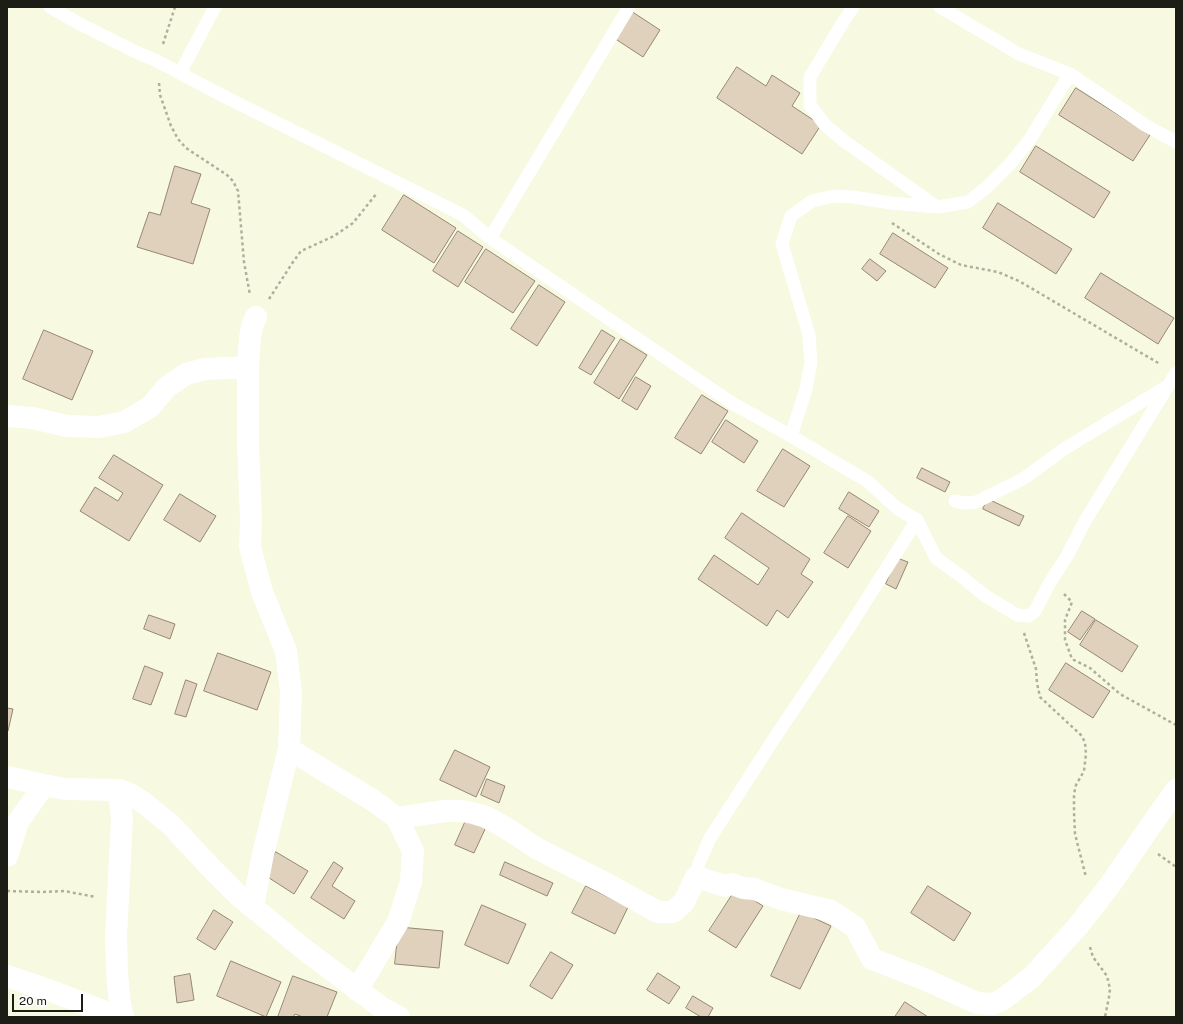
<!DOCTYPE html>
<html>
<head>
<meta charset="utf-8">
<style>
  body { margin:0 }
  #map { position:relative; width:1183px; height:1024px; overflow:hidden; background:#f7f9e0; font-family:"Public Sans",sans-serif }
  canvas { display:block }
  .frame { position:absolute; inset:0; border:8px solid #1c1d14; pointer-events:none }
  .scale { position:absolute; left:12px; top:994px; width:71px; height:18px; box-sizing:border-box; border:2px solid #1c1d14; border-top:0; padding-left:5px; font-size:12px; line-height:14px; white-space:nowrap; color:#1c1d14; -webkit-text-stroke:3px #fff; paint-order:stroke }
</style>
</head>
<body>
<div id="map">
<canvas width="1183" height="1024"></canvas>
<div class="frame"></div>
<div class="scale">20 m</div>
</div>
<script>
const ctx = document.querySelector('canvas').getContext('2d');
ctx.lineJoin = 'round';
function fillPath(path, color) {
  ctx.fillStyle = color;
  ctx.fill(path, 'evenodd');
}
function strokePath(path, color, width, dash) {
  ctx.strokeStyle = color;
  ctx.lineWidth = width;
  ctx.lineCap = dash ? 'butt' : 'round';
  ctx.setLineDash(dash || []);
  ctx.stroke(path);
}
const building = new Path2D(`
  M631,11L660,30L643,57L614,38Z
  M737,67L766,86L772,75L800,93L792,106L821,125L802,154L717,98Z
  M1076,88L1150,135L1133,161L1059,115Z
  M1036,146L1110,192L1094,218L1020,172Z
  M175,166L201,174L191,203L210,209L193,264L137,247L149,212L160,215Z
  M404,195L456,228L434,263L382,230Z
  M998,203L1072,249L1056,274L983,228Z
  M458,231L483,247L458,287L433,271Z
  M893,233L948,268L935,288L880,254Z
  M486,249L535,281L513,313L465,282Z
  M870,259L886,271L877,281L862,269Z
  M1101,273L1174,318L1158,344L1085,298Z
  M539,285L565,302L537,346L511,329Z
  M44,330L93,351L72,400L23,379Z
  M602,330L615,338L591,375L579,368Z
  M621,339L647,355L619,399L594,383Z
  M636,377L651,386L637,410L622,401Z
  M702,395L728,411L701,454L675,438Z
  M726,420L758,441L744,463L712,442Z
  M783,449L810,466L784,507L757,491Z
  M114,455L163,485L129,541L80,511L95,487L118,501L123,493L99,478Z
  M922,468L950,482L945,492L917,478Z
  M849,492L879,511L869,527L839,509Z
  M180,494L216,516L200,542L164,520Z
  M988,499L1024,516L1019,526L983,509Z
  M742,513L810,559L801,574L813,582L788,618L777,610L767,626L698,579L714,555L758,585L769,568L725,538Z
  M848,516L871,531L848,568L824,553Z
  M897,558L908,562L896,589L886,584Z
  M1082,611L1095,619L1080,640L1068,632Z
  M149,615L175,624L170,639L144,629Z
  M1096,620L1138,646L1122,672L1080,645Z
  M218,653L271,672L257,710L204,691Z
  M1066,663L1110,691L1093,718L1049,690Z
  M145,666L163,673L151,705L133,699Z
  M186,680L197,684L186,717L175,714Z
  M7,708L13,709L8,731L7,730Z
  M455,750L490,767L476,797L440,780Z
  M487,779L505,786L499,803L481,795Z
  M467,818L486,827L474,853L455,845Z
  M276,852L308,871L294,894L263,874Z
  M334,862L343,868L332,886L355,901L344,919L311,898Z
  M505,862L553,883L547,896L500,875Z
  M586,886L628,907L615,934L572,913Z
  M928,886L971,913L954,941L911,913Z
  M736,889L763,906L736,948L709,931Z
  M482,905L526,924L508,964L465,945Z
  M214,910L233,922L215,950L197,939Z
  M801,912L831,926L800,989L771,976Z
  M399,927L443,931L439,968L395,964Z
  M551,952L573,965L552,999L530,986Z
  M231,961L281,982L266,1017L217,996Z
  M658,973L680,987L669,1004L647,990Z
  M190,974L194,1000L177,1003L174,977Z
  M293,976L337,992L327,1017H303L295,1014L293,1017H278Z
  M693,996L713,1008L708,1017H701L686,1008Z
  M905,1002L928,1017H895Z`);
const path = new Path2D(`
  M163,44L175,7
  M159,83L160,95L171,126L178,139L186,148L227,175L233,181L238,191L244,262L250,295
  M892,223L939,254L961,265L998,272L1019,281L1160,364
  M269,299L293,262L301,251L334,236L353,223L377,193
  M1064,594L1072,602L1065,620V640L1072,659L1090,668L1120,694L1176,725
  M1024,633L1036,669L1037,683L1040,697L1082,736L1085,743L1086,754L1084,771L1076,785L1074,794V812L1075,834L1086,877
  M1158,854L1176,867
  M7,891L43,892L64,891L96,897
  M1090,947L1093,957L1107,976L1110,989L1109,997L1105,1017`);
const lane = new Path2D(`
  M50,7L78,23L136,52L157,61L227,98L463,215L490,238L732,403L791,436L867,481L898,509L917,520L936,558L962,577L984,595L1017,615L1028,616L1035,611L1049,584L1067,556L1085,521L1176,373
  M853,7L843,22L810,77V105L825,125L844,141L937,207
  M940,7L1019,54L1070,74L1145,125L1176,142
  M180,73L215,7
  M490,238L629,7
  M791,436L806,389L811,362L809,335L782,244L791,216L812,201L833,196L853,197L891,203L937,207L968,202L987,187L1010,164L1030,139L1070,74
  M955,501L964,503L976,502L1023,479L1064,449L1166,387
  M696,877L699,863L710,838L779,731L848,629L917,520`);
const street = new Path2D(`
  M7,416L32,418L67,426L99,427L124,422L150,407L167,387L186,374L205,369L248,367
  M289,749L374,801L397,818L413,851L411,882L398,922L357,990
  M7,777L44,785L66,789L119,790L130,794L144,803L171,825L211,868L238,895L305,950L382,1008L399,1017
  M119,790L122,818L116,936L117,974L120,1004L123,1017
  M397,818L445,811H462L473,813L486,817L499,824L514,833L536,848L605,883L658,912H673L684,902L696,877L725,886L732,884L743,888L754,889L781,899L831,911L855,927L872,959L924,979L977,1003L992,1004L1002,1000L1032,977L1078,926L1110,885L1147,831L1176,790
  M7,856L18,822L44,785
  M253,906L263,854L289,749L291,692L286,651L262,592L250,547L251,520L248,445V367L250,338L252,326L256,317
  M7,976L54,992L118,1017`);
fillPath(building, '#e0d1bc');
strokePath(building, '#948773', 1);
strokePath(path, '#aeb09c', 2.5, [3, 3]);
strokePath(lane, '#fff', 13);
strokePath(street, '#fff', 22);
</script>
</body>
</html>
